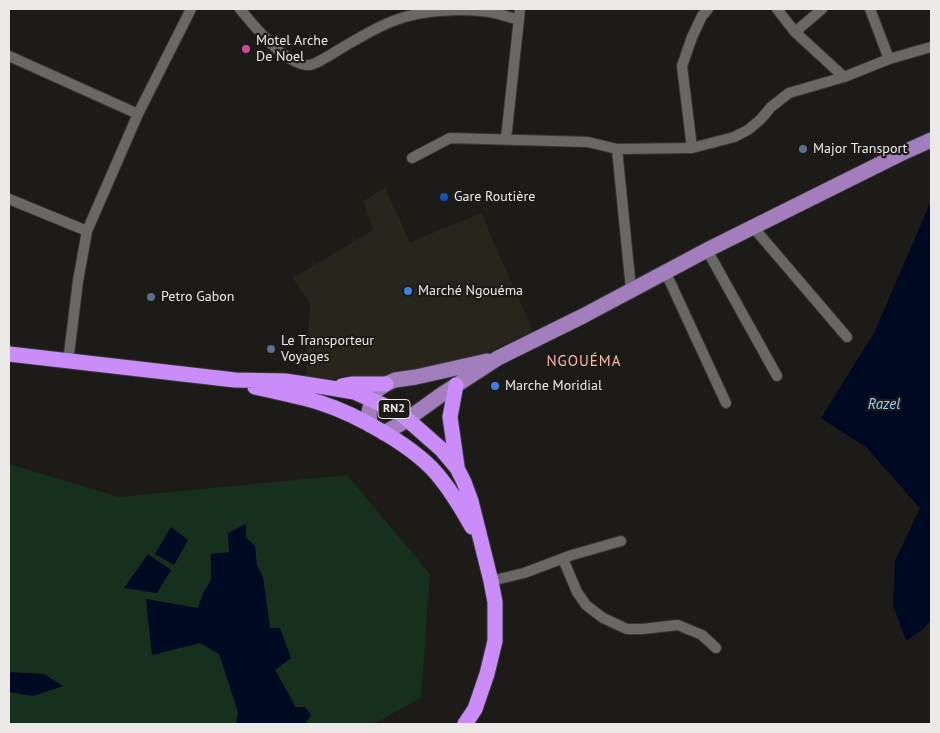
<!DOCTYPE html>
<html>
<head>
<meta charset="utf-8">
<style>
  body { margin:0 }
  #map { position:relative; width:940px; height:733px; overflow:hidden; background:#1c1b17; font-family:"PT Sans",sans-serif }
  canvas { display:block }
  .frame { position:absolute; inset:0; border:10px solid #eae9e7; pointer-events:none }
</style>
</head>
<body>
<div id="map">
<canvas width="940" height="733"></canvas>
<div class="frame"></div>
</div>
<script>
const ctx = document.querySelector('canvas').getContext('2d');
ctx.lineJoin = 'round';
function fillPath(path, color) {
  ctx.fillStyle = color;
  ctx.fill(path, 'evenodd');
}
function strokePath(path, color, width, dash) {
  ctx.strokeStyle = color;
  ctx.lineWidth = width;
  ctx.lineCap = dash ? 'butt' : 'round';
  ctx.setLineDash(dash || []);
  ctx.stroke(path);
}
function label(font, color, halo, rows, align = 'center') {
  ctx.font = font + ' "PT Sans",sans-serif';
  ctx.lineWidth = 4.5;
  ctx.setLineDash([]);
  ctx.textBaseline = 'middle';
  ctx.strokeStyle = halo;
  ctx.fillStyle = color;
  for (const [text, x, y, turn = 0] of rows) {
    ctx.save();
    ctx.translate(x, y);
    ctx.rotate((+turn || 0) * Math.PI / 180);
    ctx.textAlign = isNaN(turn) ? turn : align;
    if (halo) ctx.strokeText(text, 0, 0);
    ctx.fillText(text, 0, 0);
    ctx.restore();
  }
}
const built = new Path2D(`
  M385,188L410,242L482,213L490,234L533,331L484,354L370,380L305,378L310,304L293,278L373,230L363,201Z`);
const green = new Path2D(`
  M9,464L119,497L347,475L430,574L421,698L373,724H9Z`);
const water = new Path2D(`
  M931,201V620L923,629L906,641L893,605L895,561L920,508L867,448L821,418L874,333Z
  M246,524V537L255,546L257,565L263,577L270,628H280L291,658L275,670L296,707H305L311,715L305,724H236L238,712L219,654L200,643L152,655L146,599L198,608L203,593L211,580V554L229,552L228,533Z
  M171,527L188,540L174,565L155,554Z
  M148,554L171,570L157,593L124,588Z
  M9,672L44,674L63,686L33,696L9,692Z`);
const street = new Path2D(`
  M240,9C254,26 285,65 309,65C317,65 342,47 352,42C366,34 381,25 396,20C421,10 463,8 490,12C500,14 509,17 519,20
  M870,9L889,59
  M795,32L822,9
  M9,56L138,114
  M844,77L889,59L931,47
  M506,139L520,9
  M692,148L682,66L692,37L702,16L708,9
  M617,149L631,289
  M412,158L450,138L588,142L617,149L692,148L734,137L748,130L761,119L771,107L789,93L844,77L795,32L777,9
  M9,199L87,231
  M753,227L847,337
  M707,250L777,376
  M665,271L726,403
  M68,362L78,281L87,231L138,114L191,9
  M563,559L577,592L586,605L603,618L627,629H642L678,625L702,635L716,648
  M491,581L524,573L572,555L621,541`);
const primary = new Path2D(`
  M370,425L369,412L372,399L377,390L386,384L395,380L416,377L487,361
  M384,433L402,423L441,395L498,358L583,316L707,250L900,154L931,140`);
const highway = new Path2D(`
  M9,354L235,380L285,381L331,388L354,392L399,412L441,449L457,468L464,482L471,501L491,581L495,602V641L487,674L475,709L465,724
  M456,385L450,417L457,466
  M342,386L353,384H386
  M255,387C276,392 297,396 318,402C356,414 417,447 441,479C453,494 463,511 472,527`);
const markers = [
  [246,49,5,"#d1479c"],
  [803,149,5,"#5c6f8a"],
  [444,197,5,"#1a4fb4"],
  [408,291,5,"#3f7fe0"],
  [151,297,5,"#5c6f8a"],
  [271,349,5,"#5c6f8a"],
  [495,386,5,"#3f7fe0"]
];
const shields = [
  [394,409,32]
];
const shieldNames = [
  ["RN2",394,409]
];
const poiNames = [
  ["Motel Arche",256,41],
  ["De Noel",256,57],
  ["Major Transport",813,149],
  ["Gare Routière",454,197],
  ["Marché Ngouéma",418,291],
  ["Petro Gabon",161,297],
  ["Le Transporteur",281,341],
  ["Voyages",281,357],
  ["Marche Moridial",505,386]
];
const neighbourhoodNames = [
  ["NGOUÉMA",584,362]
];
const waterNames = [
  ["Razel",884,405]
];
fillPath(built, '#28251c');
fillPath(green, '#17301d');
fillPath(water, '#000922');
strokePath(street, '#383836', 12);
strokePath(primary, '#383836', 17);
strokePath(highway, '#383836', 17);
strokePath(street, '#696864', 10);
strokePath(primary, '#a37ebd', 15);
strokePath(highway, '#c98cf9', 15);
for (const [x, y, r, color] of markers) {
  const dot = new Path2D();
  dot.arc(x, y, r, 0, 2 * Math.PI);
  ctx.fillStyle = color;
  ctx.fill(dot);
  strokePath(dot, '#1c1b17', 2);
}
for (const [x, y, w] of shields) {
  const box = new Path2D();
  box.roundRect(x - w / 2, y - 9.5, w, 19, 4);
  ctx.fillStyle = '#1c1b17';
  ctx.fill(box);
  strokePath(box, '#eae9e7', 1);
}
label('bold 12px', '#eae9e7', null, shieldNames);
label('14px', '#eae9e7', '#1c1b17', poiNames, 'left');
ctx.letterSpacing = '1px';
label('15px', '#fabaa6', '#1c1b17', neighbourhoodNames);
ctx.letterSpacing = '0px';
label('italic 15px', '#a1ccfe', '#1c1b17', waterNames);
</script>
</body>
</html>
